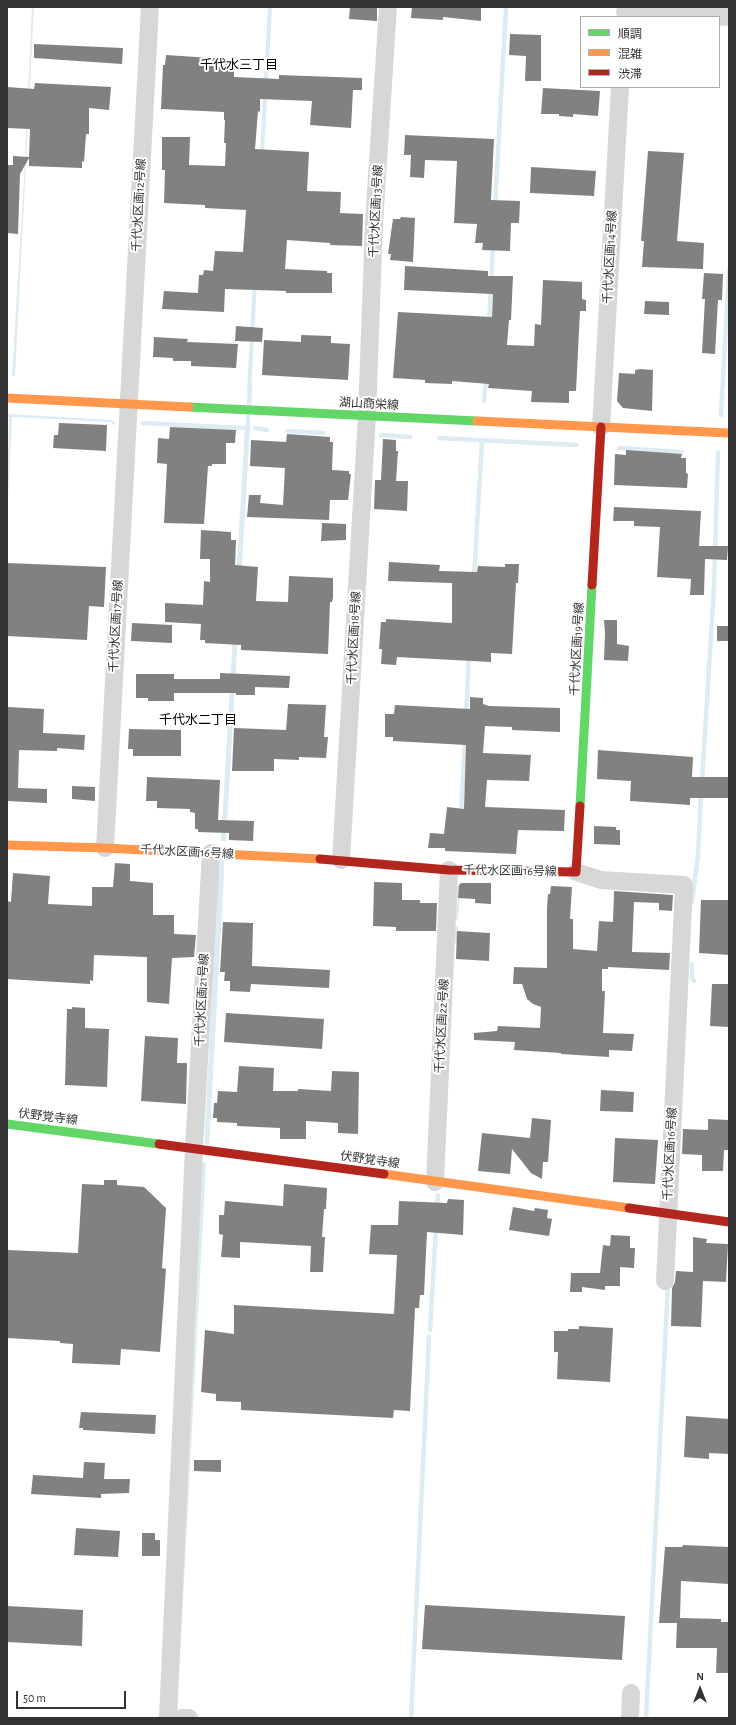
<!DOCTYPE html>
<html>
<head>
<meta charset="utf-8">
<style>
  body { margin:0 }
  #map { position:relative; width:736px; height:1725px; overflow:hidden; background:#fff; font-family:"Alegreya Sans","Noto Sans JP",sans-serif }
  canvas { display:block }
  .frame { position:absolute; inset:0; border:8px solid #333; pointer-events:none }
  .legend { position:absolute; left:580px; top:16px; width:140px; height:72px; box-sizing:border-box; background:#fff; border:1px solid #adadad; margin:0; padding:5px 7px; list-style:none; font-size:12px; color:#333 }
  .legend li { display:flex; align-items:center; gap:8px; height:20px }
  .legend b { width:20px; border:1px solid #adadad }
  .north { position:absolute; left:680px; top:1669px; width:40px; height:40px; -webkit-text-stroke:3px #fff; paint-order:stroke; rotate:0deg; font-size:11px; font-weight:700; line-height:16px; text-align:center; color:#333 }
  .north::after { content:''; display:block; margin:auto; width:14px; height:18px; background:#333; clip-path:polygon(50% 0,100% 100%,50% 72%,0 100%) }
  .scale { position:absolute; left:16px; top:1691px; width:110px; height:18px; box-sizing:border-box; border:2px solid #333; border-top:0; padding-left:5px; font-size:12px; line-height:14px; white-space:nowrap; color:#333; -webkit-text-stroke:3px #fff; paint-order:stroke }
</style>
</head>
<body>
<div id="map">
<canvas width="736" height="1725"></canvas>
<div class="frame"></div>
<ul class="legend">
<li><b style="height:5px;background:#63d668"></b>順調</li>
<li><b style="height:5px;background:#ff974d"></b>混雑</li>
<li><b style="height:5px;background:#b3261e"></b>渋滞</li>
</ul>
<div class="north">N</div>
<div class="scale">50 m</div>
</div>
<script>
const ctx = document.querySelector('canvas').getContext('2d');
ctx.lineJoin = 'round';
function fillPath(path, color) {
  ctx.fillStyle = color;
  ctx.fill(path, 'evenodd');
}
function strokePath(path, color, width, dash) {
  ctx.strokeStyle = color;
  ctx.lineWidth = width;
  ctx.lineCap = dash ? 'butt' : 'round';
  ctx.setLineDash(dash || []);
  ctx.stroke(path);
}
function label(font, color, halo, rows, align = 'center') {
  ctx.font = font + ' "Alegreya Sans","Noto Sans JP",sans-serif';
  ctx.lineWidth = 4;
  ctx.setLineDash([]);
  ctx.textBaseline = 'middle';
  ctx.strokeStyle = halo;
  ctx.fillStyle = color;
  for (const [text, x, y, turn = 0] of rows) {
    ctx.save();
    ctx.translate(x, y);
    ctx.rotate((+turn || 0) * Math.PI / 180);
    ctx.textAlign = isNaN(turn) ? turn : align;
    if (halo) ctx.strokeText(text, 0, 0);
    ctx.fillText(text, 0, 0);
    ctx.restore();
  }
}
const water = new Path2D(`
  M32,7H34L15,376H12L24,178Z
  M268,7H272L251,391H247Z
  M7,414L112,420L116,424L114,425L111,422L12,417L7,517L9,417L7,416Z
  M245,426H250L226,841H221Z
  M218,875H224L210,1130L205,1129Z
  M202,1162L206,1163L177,1715Z`);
const stream = new Path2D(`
  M495,206L506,7
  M491,282L493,245
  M489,322L491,289
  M484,401L486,379
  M249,405L250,386
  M721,415L729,270
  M143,423L243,428
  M255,428L267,430
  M287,431L324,433
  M248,432V416
  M381,435L410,437
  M439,438L577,445
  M619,448L682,452
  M474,576L482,441
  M466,714L469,656
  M702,782L714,587L718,452
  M461,814L465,740
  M221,880L222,859
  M692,902L698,855L701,793
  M456,918L458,888
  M455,941L456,928
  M692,964V978L694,981
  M207,1143L208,1125
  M437,1209L438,1195
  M430,1330L436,1228
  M411,1718L429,1337
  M646,1718L668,1284`);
const building = new Path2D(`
  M350,7H377V21L349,19Z
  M412,7H481V21L443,17V20L411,18Z
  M510,34L541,35V81H525L526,56L509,55Z
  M34,44L123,48L122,64L34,58Z
  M166,55L227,59V64H234V77L279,79V75L362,78V90H353L351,128L310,125L312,101L260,99V112L258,111L255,149L309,152L307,191L341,192L340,213L363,214L362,246L330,245V243L287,240L285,269L327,271V273H332V293H286V291L225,289L224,312L162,309L164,291L198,293L199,275H203L204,270L213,271L215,251L243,252L246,210L205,208V205L164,203L165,170H162V137H190L189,165L225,166L226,143H224L225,120H224V112L161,109L163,65H165Z
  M35,83L111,87L109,110L89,108V134H86L84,162L82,161V168L29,166V158L20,174L18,234L7,233V165H13V156L29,157L30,129L7,128V87L34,89Z
  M543,88L600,91L598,116L573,114V117L559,116V114H541Z
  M405,135L494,139L491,200L520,201L519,223H511L510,251L482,250L483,243H475L477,224L454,223L457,161L425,160L424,178L410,177L411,155H404Z
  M648,151L684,153L677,241L704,243L703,269L642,267L644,241H641Z
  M531,167L596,171L594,196L530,193Z
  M401,217L415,218L413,262L390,260L391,254H388L393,219H400Z
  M405,266L488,271V276H513L511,320H509L507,345L534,346L535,324L541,325L543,280L582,282V299L586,300V311H580L576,391H569V403L531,402L532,391L488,388L489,384L452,381V384L425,383V380L393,378L398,312L492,317L493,294L404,290Z
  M704,273L723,274L722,300H718L715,354L702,353L705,299H702Z
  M645,301L669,302V315L644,314Z
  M236,326L263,328L262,342L235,341Z
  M301,335L331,336V343L350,344L348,380L262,375L264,340L301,342Z
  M154,337L188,339L187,342L238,344L236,368L191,366V361H173V358L153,357Z
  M640,369L653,370L652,411L623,408L617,401L619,373L635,374V370Z
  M59,423L107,425L106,451L53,448L54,435H58Z
  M170,427L236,430L235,443H226V464H212V466H208L204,524L164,523L167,464L157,463L158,438L169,439Z
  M287,434L330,437V442H333L332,470L349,471V474H351L348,500H330L329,520L247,517L249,495H261L260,503L283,505L285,468L250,466L251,440L286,442Z
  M383,439L396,440V451H398L396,481H408L407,511L374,509L375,480H381Z
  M626,450L682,454L681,458H686V473L688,474L687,488L614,485L615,454L626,455Z
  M614,507L701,511L699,546H728L727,560L705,559L704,595H690L691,579L657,577L660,527L634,526V521H613Z
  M322,523L346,524V540L321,541Z
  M201,530L231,532V540H236L235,565L258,567L256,601L288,602L289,576L333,578V598L332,602H330L328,654L241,650V645L205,643V640H200L201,624L165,622V603L203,605L204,581L210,582V559H200Z
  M389,562L440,565L439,571L477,572L478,566L505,567V564H519L518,583H516L512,654L491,653V662L397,657L396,665L381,664L382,649H379L381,622H386V619L452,623V583L388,581Z
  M7,563L106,567L104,607L89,606L87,640L7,636Z
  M604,620H617V644L629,646L628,661L604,660L605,633Z
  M132,623L172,625V643L131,641Z
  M717,626H728V641H717Z
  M220,673L290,676L289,688L255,687V695H236V693H174V701H148V698H136V674H174V679H220Z
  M470,697L483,698V704L489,706L560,708V732L512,730V727L485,726L483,753L531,755L529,781L487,780L485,807L565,810L564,831L518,830L516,854L445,851V848H428L430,833L444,834L447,807L464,809L466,745L393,741V737H385V714H394L395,705L470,709Z
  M288,704L326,705L324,737H328L326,758L299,757V760L274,759V771H232L234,728L286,730Z
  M7,707L44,709L43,733L85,735L84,750L57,748V751L19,750L18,788L47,789V803L7,801Z
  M129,729L181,730V756H133V749H128Z
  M598,750L693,757L692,777H729V798H690V805L630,801L631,781L597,779Z
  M147,777L220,780L218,820L254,821L253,841L229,840V833L198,832V829H195V813L190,812V809L157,808V801H146Z
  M72,786L95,787V801L72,799Z
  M594,826L616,827V830H620V845L594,844Z
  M115,863L130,864V881L153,883V915H174V934L196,935L194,957L172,958L169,1004L147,1002V957L94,955L93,981L90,980V984L7,979V901L11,902L13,873L50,876L48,904L92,906V887H113Z
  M374,882L402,883V900H420V903H437L436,931H396V927L373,926Z
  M461,883H491V904L475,903V899L458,898L459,885Z
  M551,886L572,887L570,919H573V949L597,951L599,921L613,922L614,891L673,895L672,911L659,910V903L634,902L632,952L670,953L669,970L608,967V969H602V991H605L603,1033L634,1034L632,1051L609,1050V1057L561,1054V1053L514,1050L515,1042L474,1040V1033L497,1031L498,1026L540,1028L541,1007L533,1004L527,999L522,984H513L514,967L547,968V908L548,894H550Z
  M701,900H729V955L699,953Z
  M223,922L253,923L252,966L330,970L329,988L251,984L250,992L230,991V981H224L225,972H220Z
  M457,931L490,933L489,961L456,959Z
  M712,984H729V1027L710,1026Z
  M72,1007L85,1008V1028L109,1029L107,1087L65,1085L67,1009H72Z
  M226,1013L324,1019L322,1049L224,1042Z
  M145,1036L178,1038L177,1063H187L186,1104L141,1101Z
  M239,1066L274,1068L273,1091H298V1089L331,1091L332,1071L359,1072L358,1134L338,1133V1123L306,1121V1139H280V1128L237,1126V1123L217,1122V1118H213L214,1103H217L218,1091L237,1092Z
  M601,1090L634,1092L633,1112L600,1111Z
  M532,1118L551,1120L548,1162H543L542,1179L531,1173L512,1149L510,1174L478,1171L482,1133L530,1138Z
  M708,1119L729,1120V1150H724L723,1171H702V1155L682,1154L683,1129L708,1130Z
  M615,1138L658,1140L655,1184L613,1182Z
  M104,1180H117V1185L144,1187L166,1208L162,1268L166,1269L160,1352L121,1349L120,1365L72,1363L73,1344L60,1343V1341L7,1338V1250L78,1253L82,1184L104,1185Z
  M284,1184L327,1188L326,1209H324L322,1237H325L323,1272H310L311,1246L240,1242V1258L221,1257L223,1235L219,1234V1215H224L225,1201L283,1206Z
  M448,1199L464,1200L463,1235L427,1232L424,1295H420L419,1308H415L410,1411L394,1410L393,1418L241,1410V1402L216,1401V1394L201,1392L205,1330L234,1334V1305L394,1314L397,1255L369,1254L371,1225H398L399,1201L447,1203Z
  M513,1207L534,1211L535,1208L548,1210L547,1218L552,1219L549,1236L509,1230Z
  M611,1235L630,1236V1248H635L634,1268L620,1267V1286H605V1290L582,1287V1292H570L571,1273H600L603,1245L610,1246Z
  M693,1237L707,1239L706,1243L728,1244L726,1282L703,1281L701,1327L671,1326L672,1288L675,1282L676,1271L693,1272Z
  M579,1326L613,1328L610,1382L557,1379L558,1352H554V1331H568V1329H579Z
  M81,1412L156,1415L155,1434L83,1430V1428H79Z
  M686,1416L729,1419V1454L709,1453V1459L684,1457Z
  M194,1460H221V1472L194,1471Z
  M84,1462L105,1463L104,1479H130L129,1493L101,1494V1498L31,1494L33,1475L83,1478Z
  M76,1528L120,1531L118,1557L74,1555Z
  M142,1533H155V1540H160V1556H142Z
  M683,1545L729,1547V1584L681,1581L680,1618L721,1619V1622H729V1673H716L717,1648H676L677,1623H659L665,1547H682Z
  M425,1605L625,1616L622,1660L422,1649Z
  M7,1606L83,1610L82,1646L7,1642Z`);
const street = new Path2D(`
  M625,12L729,17
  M601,427L620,87
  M105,848L150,7
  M341,860L367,415L374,223L388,7
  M576,872L601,880L684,885L665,1281
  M435,1182L449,870
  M168,1718L194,1148L211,853
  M182,1718H189
  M630,1718L631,1693`);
const fast = new Path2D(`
  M189,407L477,421
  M580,806L592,585
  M7,1124L159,1144`);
const slow = new Path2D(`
  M7,398L189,407
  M477,421L729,433
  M7,845L105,848L320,859
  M384,1174L629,1208`);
const jam = new Path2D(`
  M592,585L601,427
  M320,859L449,870L576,872L580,806
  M159,1144L384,1174
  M629,1208L729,1222`);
const streetNames = [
  ["千代水区画12号線",139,205,-87],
  ["千代水区画13号線",376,211,-87],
  ["千代水区画14号線",610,257,-87],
  ["湖山商栄線",369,404,3],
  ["千代水区画17号線",116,626,-87],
  ["千代水区画18号線",354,638,-87],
  ["千代水区画19号線",577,649,-87],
  ["千代水区画16号線",187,852,3],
  ["千代水区画16号線",510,871,1],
  ["千代水区画21号線",202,1000,-87],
  ["千代水区画22号線",442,1026,-87],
  ["伏野覚寺線",48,1117,7],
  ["千代水区画16号線",670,1154,-87],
  ["伏野覚寺線",370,1160,8]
];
const neighbourhoodNames = [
  ["千代水三丁目",239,65],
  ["千代水二丁目",198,720]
];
fillPath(water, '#ddebf3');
strokePath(stream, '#ddebf3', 4.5);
fillPath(building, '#818181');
strokePath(street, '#d7d7d7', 18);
strokePath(fast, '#63d668', 9);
strokePath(slow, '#ff974d', 9);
strokePath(jam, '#b3261e', 9);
label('12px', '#333', '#fff', streetNames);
label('13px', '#000', '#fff', neighbourhoodNames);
</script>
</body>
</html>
